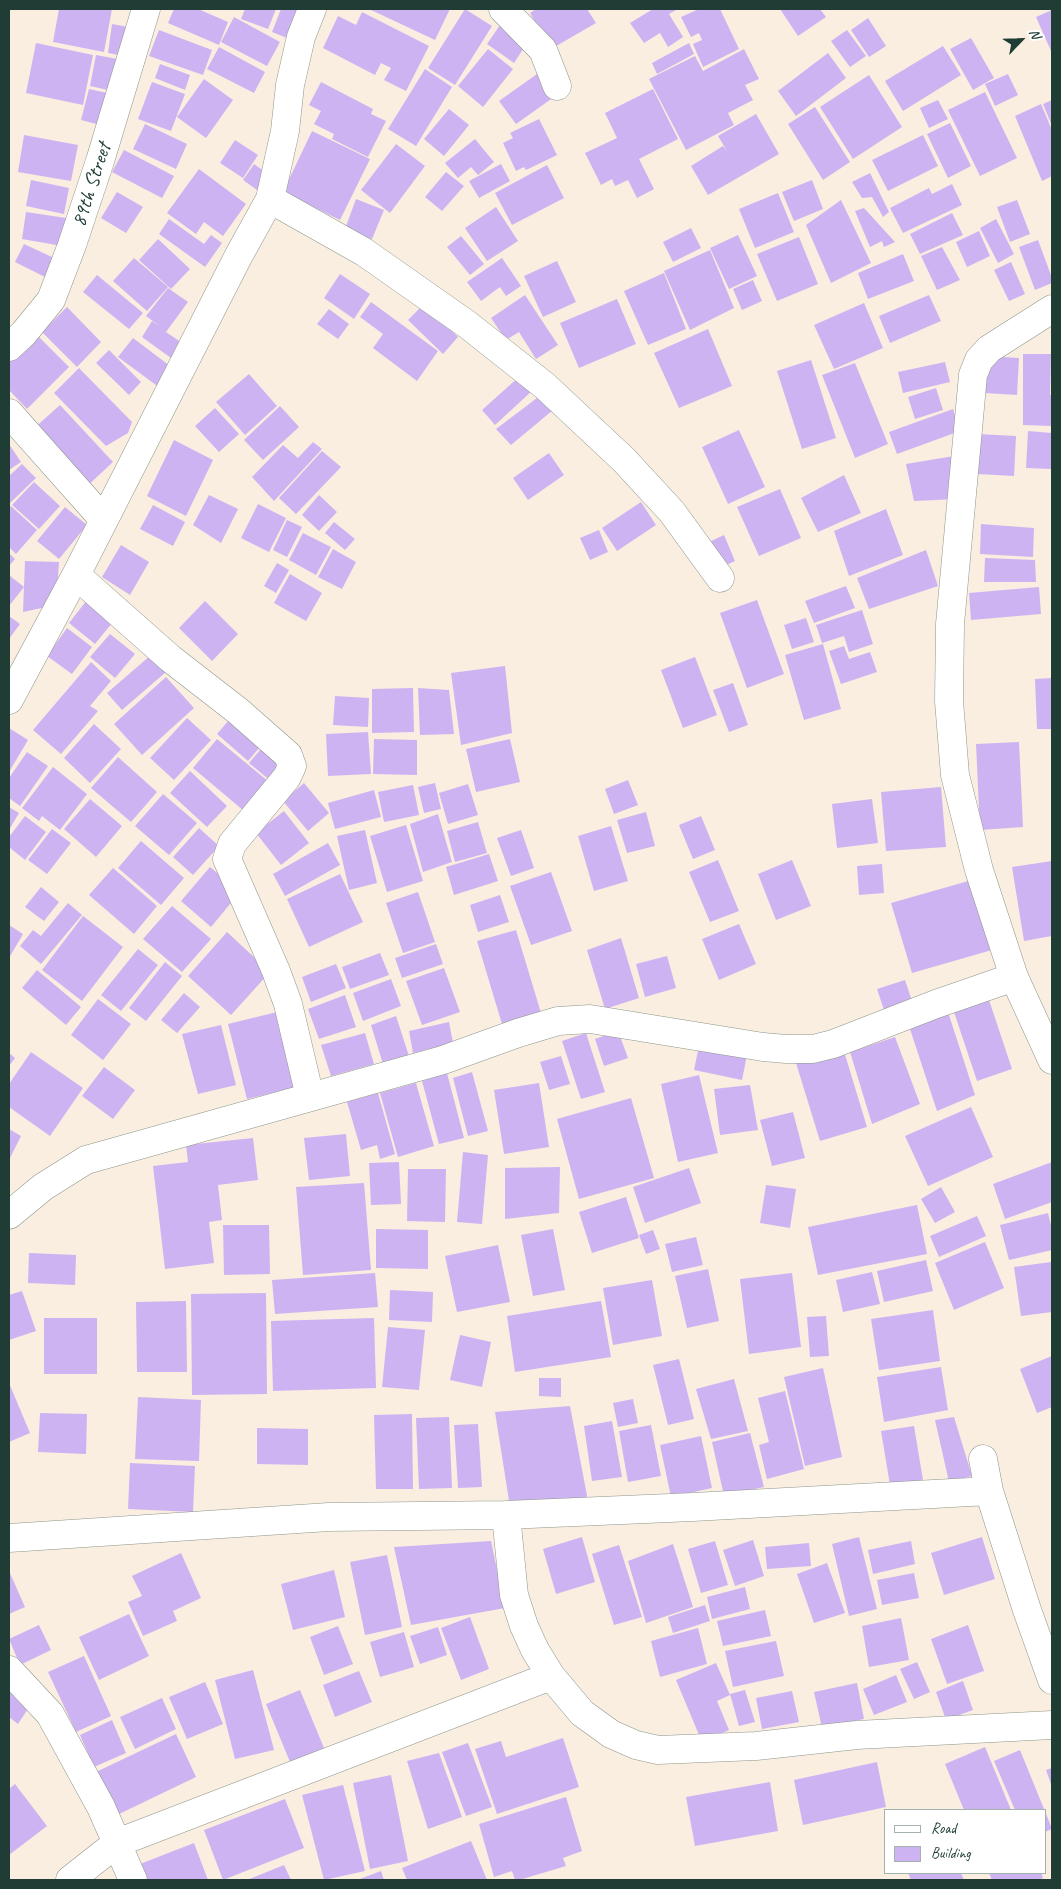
<!DOCTYPE html>
<html>
<head>
<meta charset="utf-8">
<style>
  body { margin:0 }
  #map { position:relative; width:1061px; height:1889px; overflow:hidden; background:#f9eee0; font-family:Caveat,sans-serif }
  canvas { display:block }
  .frame { position:absolute; inset:0; border:10px solid #1f3d34; pointer-events:none }
  .legend { position:absolute; left:884px; top:1809px; width:162px; height:65px; box-sizing:border-box; background:#fff; border:1px solid #a5b1ae; margin:0; padding:6px 9px; list-style:none; font-size:15px; color:#1f3d34 }
  .legend li { display:flex; align-items:center; gap:10px; height:25px }
  .legend b { width:25px; border:1px solid #a5b1ae }
  .north { position:absolute; left:996px; top:15px; width:50px; height:50px; -webkit-text-stroke:4px #fff; paint-order:stroke; rotate:66deg; font-size:14px; font-weight:700; line-height:20px; text-align:center; color:#1f3d34 }
  .north::after { content:''; display:block; margin:auto; width:18px; height:22px; background:#1f3d34; clip-path:polygon(50% 0,100% 100%,50% 72%,0 100%) }
</style>
</head>
<body>
<div id="map">
<canvas width="1061" height="1889"></canvas>
<div class="frame"></div>
<ul class="legend">
<li><b style="height:6px;background:#fff"></b>Road</li>
<li><b style="height:14px;background:#ceb3f3"></b>Building</li>
</ul>
<div class="north">N</div>
</div>
<script>
const ctx = document.querySelector('canvas').getContext('2d');
ctx.lineJoin = 'round';
function fillPath(path, color) {
  ctx.fillStyle = color;
  ctx.fill(path, 'evenodd');
}
function strokePath(path, color, width, dash) {
  ctx.strokeStyle = color;
  ctx.lineWidth = width;
  ctx.lineCap = dash ? 'butt' : 'round';
  ctx.setLineDash(dash || []);
  ctx.stroke(path);
}
function label(font, color, halo, rows, align = 'center') {
  ctx.font = font + ' Caveat,sans-serif';
  ctx.lineWidth = 4;
  ctx.setLineDash([]);
  ctx.textBaseline = 'middle';
  ctx.strokeStyle = halo;
  ctx.fillStyle = color;
  for (const [text, x, y, turn = 0] of rows) {
    ctx.save();
    ctx.translate(x, y);
    ctx.rotate((+turn || 0) * Math.PI / 180);
    ctx.textAlign = isNaN(turn) ? turn : align;
    if (halo) ctx.strokeText(text, 0, 0);
    ctx.fillText(text, 0, 0);
    ctx.restore();
  }
}
const building = new Path2D(`
  M59,9H112L104,52L53,42Z
  M174,9H198L228,22L219,45L168,23Z
  M245,9H276L268,29L241,19Z
  M281,9H303L292,40L272,32Z
  M369,9H450L435,40Z
  M465,9L492,26L455,85L428,68Z
  M536,9H587L596,23L551,49L530,13Z
  M653,9H676V10L669,14L683,37L668,47L660,33L644,43L630,23Z
  M699,9H720L739,49L703,67L693,44L702,40L699,33L691,37L681,17Z
  M780,9H820L826,17L798,36Z
  M1052,10V50L1051,51L1036,17Z
  M362,12L429,46L406,91L384,80L391,68L381,63L375,75L323,48L338,16L356,25Z
  M234,17L280,42L267,66L221,42Z
  M868,18L886,46L869,57L851,30Z
  M502,22L529,40L514,63L487,44Z
  M112,24L133,28L129,57L108,53Z
  M159,30L212,50L203,75L149,56Z
  M847,30L866,56L850,67L831,41Z
  M971,38L994,78L973,90L950,49Z
  M36,43L93,55L83,105L26,93Z
  M689,43L694,54L657,74L652,63Z
  M943,46L961,75L903,111L885,81Z
  M219,47L265,72L254,93L207,69Z
  M488,49L513,69L483,107L458,86Z
  M744,49L759,79L745,85L753,100L728,113L734,125L686,150L649,79L695,56L703,71Z
  M828,53L846,78L796,116L778,91Z
  M96,55L123,60L117,92L90,86Z
  M160,64L190,75L185,90L155,78Z
  M425,69L452,87L416,146L388,129Z
  M537,74L554,97L516,124L499,101Z
  M1008,74L1018,95L995,106L985,84Z
  M869,75L902,127L853,159L820,107Z
  M204,79L233,100L206,138L177,117Z
  M152,82L185,94L171,131L138,119Z
  M321,82L373,109L371,114L386,121L368,157L332,139L334,134L314,124L321,111L309,105Z
  M89,89L116,95L108,127L81,120Z
  M653,89L678,139L639,159L654,189L637,198L628,180L615,186L612,179L601,185L585,153L617,138L605,113Z
  M985,92L1017,158L980,176L948,110Z
  M938,100L948,119L929,128L920,108Z
  M1052,100V126L1043,104Z
  M1041,104L1052,130V176L1042,181L1015,116Z
  M815,107L850,162L823,180L788,124Z
  M449,109L469,125L444,156L424,139Z
  M756,114L779,154L708,195L691,166L723,146L727,151L718,136Z
  M539,119L557,155L526,170L524,167L516,171L503,143L513,138L510,133Z
  M950,123L971,166L948,178L927,134Z
  M145,124L187,144L176,169L133,149Z
  M312,131L370,159L340,220L283,192Z
  M24,135L78,145L71,181L18,172Z
  M923,135L938,166L888,191L872,160Z
  M475,139L494,162L478,175L471,167L458,178L445,163Z
  M235,140L258,155L243,178L220,163Z
  M396,144L425,166L390,213L361,190Z
  M124,150L174,176L162,198L112,172Z
  M254,164L268,174L257,190L243,180Z
  M501,164L510,181L479,198L469,181Z
  M547,165L564,198L512,225L495,193Z
  M199,169L246,204L223,236L204,222L196,234L167,213Z
  M446,172L464,186L442,211L425,197Z
  M870,173L889,212L883,217L872,197L862,198L852,182Z
  M31,180L69,188L64,214L26,206Z
  M812,180L823,209L794,221L782,192Z
  M952,184L962,205L903,233L890,208L929,188L932,194Z
  M117,192L143,207L126,233L101,218Z
  M778,193L794,232L755,248L739,209Z
  M356,199L384,210L372,239L345,229Z
  M841,200L871,263L831,283L806,225Z
  M1017,200L1030,234L1010,242L997,207Z
  M496,207L518,241L487,261L465,228Z
  M864,208L895,242L884,247L882,241L870,247L855,211Z
  M26,212L66,218L62,246L22,239Z
  M952,213L963,235L920,254L910,234Z
  M169,219L204,244L211,235L222,243L205,267L159,234Z
  M996,219L1014,254L998,263L980,228Z
  M691,228L701,248L673,262L663,242Z
  M979,231L990,256L967,267L956,242Z
  M738,235L757,276L729,289L710,248Z
  M461,236L484,264L470,275L447,247Z
  M799,237L818,284L777,301L757,254Z
  M158,239L190,269L171,289L139,260Z
  M1038,240L1052,278V283L1035,290L1019,247Z
  M24,244L54,258L45,277L15,262Z
  M942,247L960,280L937,290L921,256Z
  M710,250L734,308L690,330L664,271Z
  M903,254L914,281L868,299L858,273Z
  M134,258L168,287L147,311L113,281Z
  M502,258L521,286L506,296L500,287L481,301L467,282Z
  M557,261L576,302L543,317L524,276Z
  M1011,262L1025,294L1009,301L994,270Z
  M664,273L686,329L648,345L624,291Z
  M340,274L370,294L354,319L324,298Z
  M97,275L143,313L129,329L83,292Z
  M753,280L762,301L742,310L733,289Z
  M168,288L188,302L166,332L182,343L171,358L142,337L152,321L161,327L146,316Z
  M525,295L558,345L536,359L519,332L506,340L491,318Z
  M929,295L941,321L890,343L879,316Z
  M617,299L636,344L579,368L560,323Z
  M371,302L438,351L417,381L373,348L383,334L360,317Z
  M425,303L458,337L443,354L408,320Z
  M864,303L883,348L834,369L814,325Z
  M67,307L101,342L77,367L42,332Z
  M329,309L349,324L338,339L317,324Z
  M708,329L732,386L679,408L654,353Z
  M35,333L69,367L27,409L9,390V359Z
  M133,338L174,369L160,388L118,357Z
  M109,350L141,382L129,395L96,363Z
  M1023,354H1051L1050,395H1052V426L1023,425Z
  M987,356L1019,358L1017,395L985,393Z
  M811,360L836,438L802,449L777,371Z
  M945,362L950,382L903,393L898,372Z
  M855,363L888,444L855,458L822,375Z
  M79,368L132,422L128,433L106,446L54,393Z
  M249,374L277,406L245,435L216,402Z
  M520,376L533,390L495,425L482,410Z
  M936,388L943,410L915,419L908,397Z
  M541,395L553,410L511,445L496,429Z
  M60,405L113,462L84,489L31,431Z
  M280,406L299,427L263,460L244,440Z
  M215,408L239,434L219,452L195,426Z
  M953,409L960,431L897,454L889,432Z
  M739,430L765,487L728,504L702,447Z
  M1028,431L1052,433V469L1026,468Z
  M978,434L1016,436L1014,476L977,474Z
  M174,440L213,460L186,516L147,496Z
  M313,442L322,449L274,501L252,477L283,445L298,458Z
  M9,444L21,462L9,470Z
  M322,451L341,467L296,514L279,498Z
  M549,453L564,475L528,500L513,478Z
  M954,456L957,499L914,501L906,464Z
  M22,464L36,478L9,504V476Z
  M844,475L861,513L818,532L801,498Z
  M34,482L60,506L39,529L12,505Z
  M780,489L801,538L759,556L737,507Z
  M209,495L238,509L221,543L193,525Z
  M319,495L337,512L319,531L302,515Z
  M641,502L656,525L617,551L602,528Z
  M258,504L286,518L269,552L241,538Z
  M153,505L185,522L173,546L140,529Z
  M11,506L37,530L16,554L9,547V509Z
  M65,507L87,525L59,559L37,541Z
  M886,509L903,555L849,576L834,531Z
  M287,520L302,527L287,557L273,550Z
  M334,522L355,539L345,550L325,533Z
  M981,524L1034,528L1033,557L980,554Z
  M599,530L608,552L590,560L580,538Z
  M303,533L331,547L316,575L289,560Z
  M724,535L735,561L718,569L707,543Z
  M121,545L149,562L130,595L102,577Z
  M333,549L356,562L342,589L318,577Z
  M926,550L938,586L869,609L857,578Z
  M9,553L15,559L9,566Z
  M985,558L1035,560L1036,582H984Z
  M25,561L59,562L56,605L23,612Z
  M277,563L289,570L276,593L264,586Z
  M290,574L322,593L306,621L274,603Z
  M9,575L24,587L9,606Z
  M846,586L855,608L814,623L805,601Z
  M1039,587L1041,614L971,620L969,593Z
  M91,595L117,617L95,644L69,623Z
  M757,600L784,674L747,688L720,613Z
  M205,601L238,634L212,661L179,628Z
  M862,610L873,644L849,652L844,636L822,643L816,625Z
  M9,616L20,624L9,639Z
  M806,618L814,642L792,649L784,625Z
  M67,628L92,647L72,674L47,656Z
  M110,634L135,654L115,678L90,657Z
  M823,644L841,709L804,720L785,655Z
  M844,646L849,659L870,652L877,672L841,684L829,651Z
  M151,655L166,672L122,710L107,693Z
  M695,657L717,715L683,728L661,670Z
  M91,662L111,681L90,706L98,711L61,754L33,730Z
  M505,666L512,733L461,745L451,673Z
  M166,677L194,708L142,755L114,724Z
  M1052,678V729H1037L1035,679Z
  M733,683L748,725L729,732L713,690Z
  M413,688L414,732L372,733V689Z
  M418,688L449,690L454,734L420,735Z
  M335,696L369,698L368,727L333,725Z
  M235,713L266,740L248,761L217,734Z
  M187,718L211,740L174,780L150,758Z
  M94,724L121,749L90,783L64,758Z
  M9,728L28,740L9,772Z
  M368,732L371,774L328,776L326,734Z
  M217,739L269,782L244,811L193,768Z
  M374,739L417,740V775L373,774Z
  M510,739L520,782L476,792L466,749Z
  M1019,742L1023,827L980,830L976,744Z
  M266,743L288,761L272,782L249,763Z
  M27,752L48,766L20,806L9,798V778Z
  M118,757L157,792L131,822L91,788Z
  M53,767L87,794L60,830L42,816L39,821L22,808Z
  M190,771L227,806L207,827L170,793Z
  M628,780L638,805L614,814L605,789Z
  M304,783L329,813L308,831L283,801Z
  M435,783L441,809L424,813L418,787Z
  M468,784L478,815L448,824L439,793Z
  M413,785L419,815L384,822L378,792Z
  M941,787L946,847L886,851L881,792Z
  M374,790L381,817L335,829L328,803Z
  M163,794L197,823L169,855L135,826Z
  M90,799L122,826L96,857L64,829Z
  M872,799L878,843L837,848L832,804Z
  M9,807L19,813L9,830Z
  M284,811L309,843L281,865L256,833Z
  M646,812L655,846L627,853L617,820Z
  M438,814L452,862L423,872L410,824Z
  M25,816L46,832L25,860L9,847V837Z
  M701,816L715,850L693,859L679,825Z
  M478,822L487,853L455,862L447,831Z
  M406,825L423,881L387,892L370,836Z
  M611,826L628,881L594,891L578,836Z
  M199,828L219,846L193,875L173,857Z
  M52,829L71,843L47,874L28,860Z
  M365,830L377,883L349,890L337,836Z
  M521,830L534,868L511,876L497,838Z
  M141,841L184,878L161,905L118,868Z
  M328,843L340,865L285,896L273,874Z
  M489,854L498,881L454,895L446,867Z
  M718,860L739,911L710,922L689,872Z
  M792,860L811,906L776,920L758,874Z
  M1052,861V936L1024,941L1012,867Z
  M882,864L884,893L859,895L857,866Z
  M210,867L240,892L211,927L181,901Z
  M113,868L157,906L134,934L89,895Z
  M551,872L572,931L531,945L510,886Z
  M340,874L363,922L309,947L287,899Z
  M972,880L992,950L912,973L891,903Z
  M41,887L59,902L44,921L25,907Z
  M418,892L435,942L403,953L386,903Z
  M500,895L509,922L478,932L470,905Z
  M68,903L82,915L41,964L20,946L33,930L41,936Z
  M172,906L211,939L182,972L143,939Z
  M83,916L123,947L82,1001L42,970Z
  M739,924L756,964L719,980L702,939Z
  M9,925L23,934L9,958Z
  M516,930L541,1013L502,1024L477,941Z
  M227,932L270,972L231,1015L188,976Z
  M621,938L639,998L605,1009L587,950Z
  M436,944L443,964L402,978L395,958Z
  M138,949L158,965L121,1011L101,995Z
  M380,953L389,975L350,989L342,967Z
  M667,956L676,988L645,997L636,964Z
  M165,962L182,976L146,1021L129,1008Z
  M336,964L346,988L311,1002L302,977Z
  M444,968L460,1012L422,1025L406,981Z
  M37,970L81,1007L66,1025L22,988Z
  M391,979L401,1006L363,1021L353,993Z
  M905,980L913,1004L885,1013L877,989Z
  M184,993L200,1007L177,1033L161,1020Z
  M345,995L356,1027L319,1039L308,1009Z
  M98,999L131,1024L103,1060L71,1035Z
  M989,1000L1012,1069L977,1081L954,1012Z
  M281,1011L300,1086L247,1099L228,1024Z
  M948,1012L975,1095L937,1111L908,1023Z
  M396,1016L409,1056L383,1064L371,1025Z
  M449,1022L453,1043L413,1053L409,1031Z
  M221,1025L236,1085L198,1094L182,1034Z
  M618,1031L628,1058L604,1066L595,1039Z
  M365,1033L374,1064L331,1076L321,1045Z
  M586,1033L605,1092L581,1099L562,1041Z
  M895,1037L920,1104L872,1124L850,1052Z
  M700,1041L748,1050L742,1080L694,1070Z
  M843,1048L867,1127L820,1141L796,1063Z
  M31,1052L83,1088L50,1136L9,1107V1084Z
  M9,1053L15,1058L9,1066Z
  M561,1056L570,1084L549,1090L540,1062Z
  M104,1067L135,1090L113,1119L82,1096Z
  M472,1072L488,1131L468,1136L453,1078Z
  M447,1073L464,1138L439,1144L422,1081Z
  M699,1075L718,1153L678,1162L661,1084Z
  M416,1083L434,1146L398,1157L380,1093Z
  M539,1083L549,1147L504,1154L494,1090Z
  M750,1085L758,1130L720,1135L714,1089Z
  M378,1093L395,1154L380,1159L377,1145L361,1150L347,1102Z
  M631,1098L654,1178L579,1199L557,1119Z
  M971,1107L993,1157L928,1186L905,1136Z
  M793,1112L805,1158L772,1166L760,1120Z
  M9,1129L21,1136L9,1160Z
  M346,1134L350,1176L309,1180L304,1138Z
  M253,1138L258,1180L218,1185L222,1220L209,1222L214,1263L165,1269L153,1166L188,1162L186,1145Z
  M463,1152L488,1155L482,1224L457,1222Z
  M399,1162L401,1204L371,1205L369,1163Z
  M1052,1162V1202L1005,1219L993,1184Z
  M560,1167L559,1213L505,1219V1168Z
  M689,1168L701,1203L645,1223L633,1187Z
  M408,1169H446L445,1222L407,1221Z
  M364,1183L371,1270L303,1275L296,1187Z
  M766,1185L796,1189L790,1228L760,1223Z
  M941,1187L955,1212L935,1223L921,1199Z
  M626,1197L639,1238L592,1253L579,1212Z
  M917,1205L927,1254L818,1275L808,1227Z
  M1048,1213L1052,1229V1250L1009,1260L1000,1225Z
  M977,1216L986,1236L939,1257L930,1236Z
  M223,1225H269L270,1274L224,1275Z
  M376,1229L428,1230V1269L376,1268Z
  M553,1229L565,1290L533,1296L521,1235Z
  M653,1230L660,1249L646,1254L639,1235Z
  M696,1237L703,1265L672,1272L665,1244Z
  M985,1242L1004,1288L954,1310L935,1263Z
  M498,1245L510,1302L457,1312L445,1256Z
  M29,1253L76,1255L75,1285L28,1283Z
  M926,1260L933,1291L884,1302L877,1271Z
  M1051,1262L1052,1312L1021,1316L1014,1267Z
  M708,1269L719,1321L687,1328L675,1276Z
  M872,1272L880,1304L843,1312L836,1280Z
  M375,1273L378,1307L275,1314L272,1280Z
  M792,1273L801,1347L749,1354L740,1279Z
  M652,1280L662,1336L613,1345L603,1288Z
  M390,1290L433,1292L432,1322L389,1320Z
  M22,1291L36,1331L9,1340V1295Z
  M266,1293L267,1394L192,1395L191,1294Z
  M186,1301L187,1372H137L136,1302Z
  M601,1301L611,1357L515,1372L507,1316Z
  M933,1310L940,1361L879,1370L871,1319Z
  M826,1316L829,1356L810,1357L807,1317Z
  M44,1318H97V1374H44Z
  M374,1318L376,1388L273,1391L271,1321Z
  M388,1327L425,1330L419,1390L382,1387Z
  M460,1335L491,1342L482,1387L450,1380Z
  M1052,1356V1407L1037,1413L1020,1369Z
  M679,1359L694,1419L668,1425L653,1365Z
  M941,1367L948,1410L884,1422L877,1377Z
  M823,1368L842,1457L805,1466L784,1377Z
  M539,1378H561V1397L539,1396Z
  M734,1379L748,1431L711,1439L696,1389Z
  M9,1383L30,1433L9,1442Z
  M785,1391L804,1469L767,1479L759,1445L769,1442L758,1398Z
  M138,1397L201,1400L199,1461L135,1459Z
  M633,1399L638,1423L618,1427L613,1403Z
  M570,1406L588,1501L510,1507L495,1412Z
  M40,1413L87,1414L86,1454L38,1452Z
  M412,1414L413,1489H376L374,1415Z
  M449,1417L452,1488L419,1489L416,1418Z
  M954,1417L972,1476L949,1482L935,1420Z
  M612,1421L622,1477L592,1481L584,1426Z
  M478,1424L482,1487L458,1488L454,1425Z
  M651,1425L661,1476L628,1482L619,1431Z
  M914,1426L923,1480L890,1485L881,1431Z
  M257,1428L308,1429V1465L257,1464Z
  M750,1433L764,1487L724,1496L712,1442Z
  M701,1436L712,1488L671,1497L660,1445Z
  M130,1463L195,1466L193,1512L128,1509Z
  M582,1537L595,1582L556,1594L543,1549Z
  M859,1537L877,1609L849,1616L832,1544Z
  M982,1537L995,1579L944,1595L931,1553Z
  M753,1540L764,1576L735,1586L723,1550Z
  M491,1541L505,1608L411,1625L394,1547Z
  M715,1541L728,1585L701,1593L688,1549Z
  M911,1541L915,1564L873,1574L868,1550Z
  M809,1543L811,1566L767,1569L765,1547Z
  M673,1544L693,1607L646,1623L628,1561Z
  M619,1545L642,1617L614,1625L592,1554Z
  M181,1553L201,1598L173,1611L177,1621L143,1636L128,1602L142,1596L132,1576Z
  M387,1555L402,1627L365,1635L350,1562Z
  M827,1563L845,1613L814,1623L797,1574Z
  M334,1570L345,1617L293,1630L281,1584Z
  M9,1571L25,1607L9,1614Z
  M914,1573L919,1598L882,1605L877,1580Z
  M745,1587L750,1609L712,1619L707,1597Z
  M705,1605L710,1621L673,1633L668,1617Z
  M765,1610L771,1636L723,1646L717,1621Z
  M129,1614L149,1656L99,1680L79,1637Z
  M470,1617L489,1669L461,1680L441,1628Z
  M901,1618L909,1660L869,1667L862,1626Z
  M39,1625L51,1650L20,1665L9,1639Z
  M968,1625L984,1671L947,1684L931,1639Z
  M338,1626L353,1664L324,1675L310,1637Z
  M438,1627L447,1655L420,1664L410,1636Z
  M698,1628L707,1664L660,1677L651,1641Z
  M404,1632L414,1667L380,1677L370,1642Z
  M776,1641L784,1676L733,1687L725,1651Z
  M84,1656L111,1716L76,1732L48,1672Z
  M917,1662L930,1692L914,1699L900,1669Z
  M716,1663L730,1695L717,1701L729,1730L702,1742L676,1680Z
  M253,1670L274,1750L235,1759L215,1680Z
  M359,1671L372,1702L335,1717L323,1685Z
  M896,1675L907,1702L874,1715L863,1689Z
  M963,1681L973,1710L946,1720L936,1692Z
  M205,1682L223,1724L187,1739L169,1697Z
  M857,1683L864,1719L822,1728L814,1692Z
  M13,1686L33,1701L18,1724L9,1717V1692Z
  M300,1690L324,1748L290,1762L266,1704Z
  M745,1690L755,1722L739,1726L730,1694Z
  M792,1691L799,1722L762,1729L756,1698Z
  M162,1698L176,1729L135,1749L120,1717Z
  M112,1720L126,1753L94,1767L80,1735Z
  M176,1734L196,1777L117,1815L96,1772Z
  M563,1738L579,1787L497,1814L475,1749L501,1741L506,1757Z
  M468,1743L492,1807L466,1816L442,1752Z
  M985,1747L1011,1810H964L945,1764Z
  M1020,1750L1044,1809L1045,1810H1015L994,1761Z
  M439,1753L462,1817L428,1829L407,1761Z
  M877,1762L886,1807L803,1825L794,1780Z
  M1052,1768V1787L1046,1770Z
  M391,1775L408,1861L370,1869L353,1783Z
  M770,1782L778,1831L695,1846L686,1797Z
  M15,1784L47,1826L9,1855V1789Z
  M343,1785L365,1871L324,1880L302,1795Z
  M566,1797L582,1851L563,1858L566,1866L519,1880H515L512,1871L494,1877L479,1824Z
  M285,1799L304,1848L223,1880L204,1830Z
  M1045,1811L1052,1829L1045,1832Z
  M471,1841L487,1880H407L402,1868Z
  M194,1843L208,1880H146L140,1864Z
  M284,1865L291,1880H247Z
  M381,1871L384,1880H357Z
  M908,1873H961L964,1880H911Z
  M989,1873H1041L1043,1878L1039,1880H992Z`);
const minor = new Path2D(`
  M503,9L543,50L557,86
  M270,199L364,252L468,325L545,386L624,460L672,512L720,578
  M1052,309L989,349L979,360L973,375L950,624L949,701L955,775L979,870L1014,977L1052,1060
  M9,347L24,333L51,300L72,245L100,161L146,9
  M9,413L104,520
  M76,575L171,659L238,711L288,755L292,766L287,777L232,844L227,859L276,971L288,1004L310,1097
  M9,700L76,575L239,255L270,199L285,131L290,85L301,37L312,9
  M9,1215L43,1187L86,1160L443,1060L518,1033L558,1021L590,1019L763,1047L786,1049H813L833,1044L936,1004L1014,977
  M983,1459L989,1491L1027,1610L1052,1680
  M506,1515L693,1507L989,1491
  M9,1538L329,1517L506,1515L514,1595L524,1626L535,1650L551,1676L582,1713L611,1734L636,1745L658,1750L756,1746L857,1735L1052,1725
  M9,1670L50,1714L101,1807L133,1880
  M70,1880L117,1843L551,1676`);
const streetNames = [
  ["89th Street",92,185,-72]
];
fillPath(building, '#ceb3f3');
strokePath(minor, '#8c968a', 29);
strokePath(minor, '#fff', 28);
label('21px', '#1f3d34', '#fff', streetNames);
</script>
</body>
</html>
